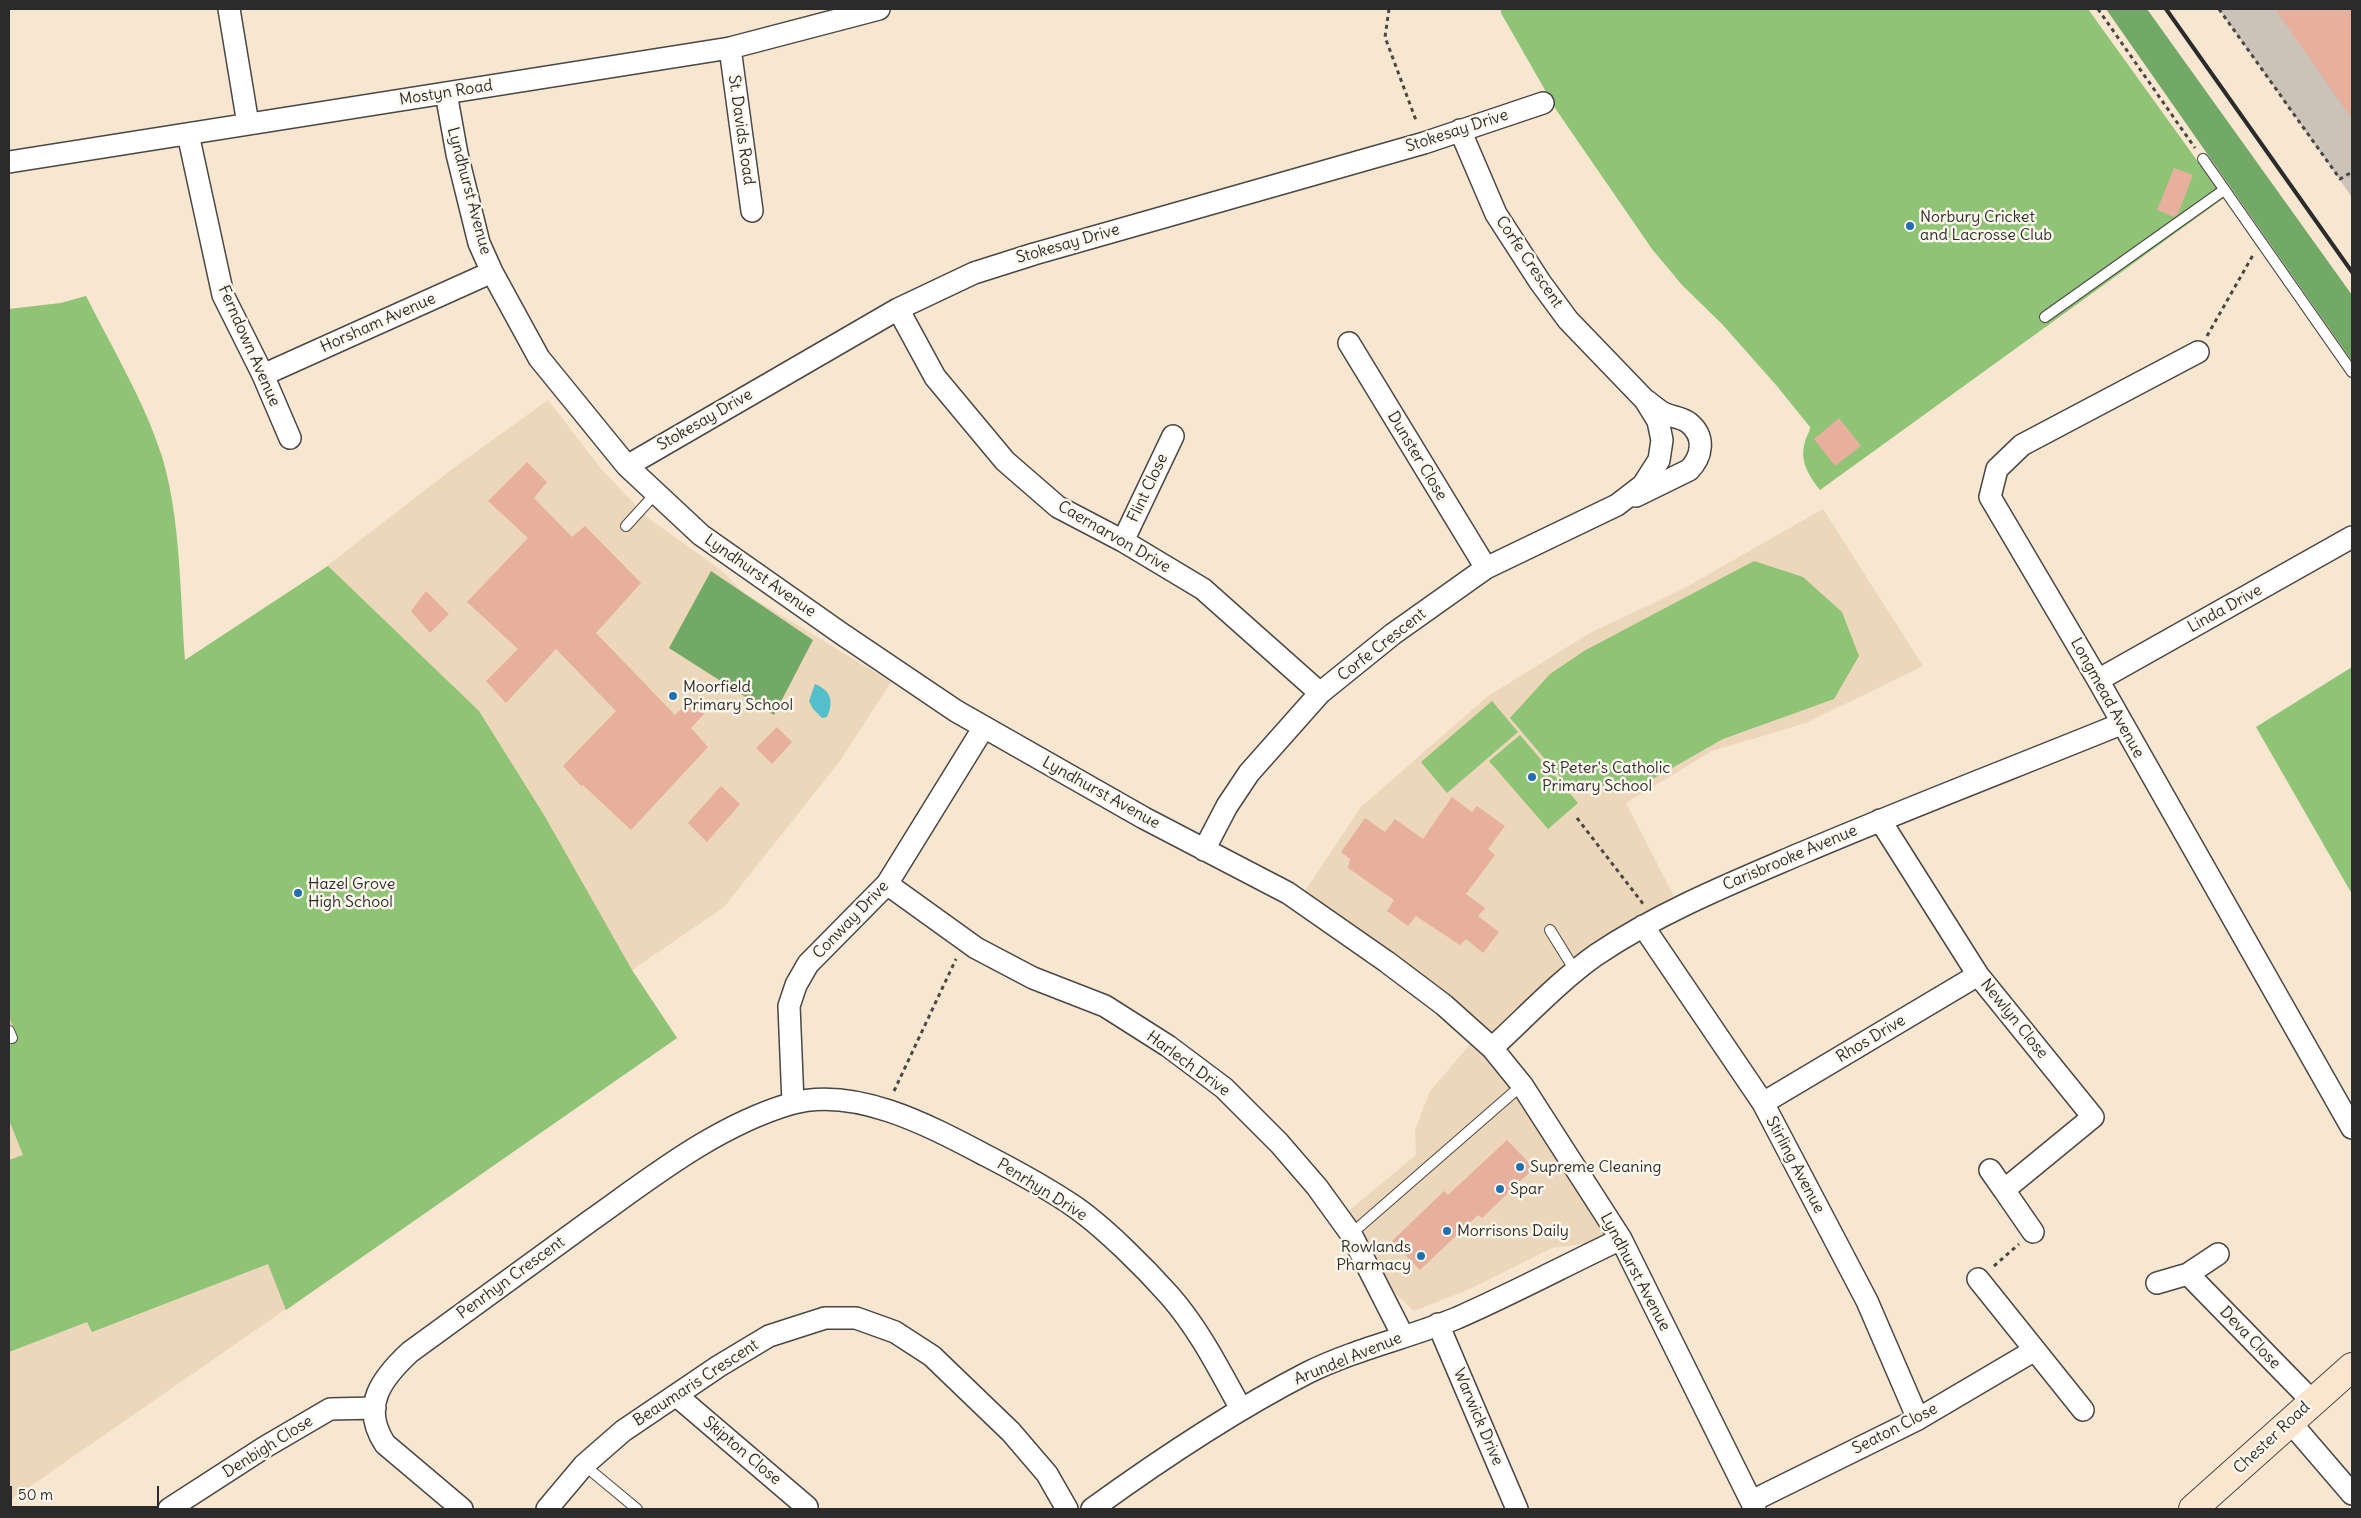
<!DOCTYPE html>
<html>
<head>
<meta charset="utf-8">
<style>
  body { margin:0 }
  #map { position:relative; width:2361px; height:1518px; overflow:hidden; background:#f7e6d0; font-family:Delius,sans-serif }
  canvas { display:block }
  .frame { position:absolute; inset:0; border:10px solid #2b2b2b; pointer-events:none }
  .scale { position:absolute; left:10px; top:1486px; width:149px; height:22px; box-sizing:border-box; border:2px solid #2b2b2b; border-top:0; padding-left:6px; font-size:15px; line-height:18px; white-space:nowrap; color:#2b2b2b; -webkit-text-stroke:4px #fbf7ec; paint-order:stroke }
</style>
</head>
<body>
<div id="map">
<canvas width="2361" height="1518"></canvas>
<div class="frame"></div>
<div class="scale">50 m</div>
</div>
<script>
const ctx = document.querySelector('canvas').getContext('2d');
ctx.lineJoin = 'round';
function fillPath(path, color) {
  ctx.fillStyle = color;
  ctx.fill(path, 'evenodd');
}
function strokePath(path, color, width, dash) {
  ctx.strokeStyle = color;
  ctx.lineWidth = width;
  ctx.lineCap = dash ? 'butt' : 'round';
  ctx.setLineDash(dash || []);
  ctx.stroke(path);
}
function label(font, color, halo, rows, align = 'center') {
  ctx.font = font + ' Delius,sans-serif';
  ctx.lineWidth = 5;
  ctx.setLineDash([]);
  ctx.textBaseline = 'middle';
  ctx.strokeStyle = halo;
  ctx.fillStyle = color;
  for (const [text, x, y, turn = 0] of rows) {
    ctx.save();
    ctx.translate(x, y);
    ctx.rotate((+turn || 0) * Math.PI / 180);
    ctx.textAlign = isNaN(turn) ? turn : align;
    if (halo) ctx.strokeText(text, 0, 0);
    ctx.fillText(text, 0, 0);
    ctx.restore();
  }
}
const built = new Path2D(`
  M86,296L140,404L162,455L169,483L174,517L185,661L310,579L451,470L548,400L602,470L647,517L722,571L743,592L891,682L840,761L724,907L632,970L677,1038L9,1501V309L61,303Z
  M1823,509L1923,666L1806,723L1712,751L1626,803L1680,908L1654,920L1492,1048L1621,1239L1552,1248L1470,1289L1414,1311L1393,1291L1361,1234L1346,1213L1416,1155L1415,1130L1430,1091L1478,1035L1299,900L1361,807L1488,696L1590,633L1683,589Z`);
const industrial = new Path2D(`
  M2219,9H2352V197Z`);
const green = new Path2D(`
  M1501,9H2088L2224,198L1820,490C1809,476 1799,461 1805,442C1806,436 1810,433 1810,427L1776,385L1722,324L1682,285L1652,249L1557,111L1501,13Z
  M86,296C111,346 146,404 162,457C181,519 180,596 185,660L328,566L479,711L544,815L632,970L677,1038L286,1310L268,1264L92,1332L87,1322L9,1352V1160L23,1155L9,1120V1042L17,1039L9,1016V309L61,303Z
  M1754,561L1803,577L1842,612L1859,656L1834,699L1723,739L1642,785L1568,786L1510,718L1550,674L1584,651Z
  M2352,667V894L2256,727Z
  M1492,701L1518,732L1447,793L1421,762Z
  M1520,735L1578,803L1548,829L1489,761Z`);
const forest = new Path2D(`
  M2106,9H2147L2352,295V361Z
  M711,571L813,640L774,715L669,648Z`);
const water = new Path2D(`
  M815,684C831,691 834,701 827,717L822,718L813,709L809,701Z`);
const building = new Path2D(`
  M2275,9H2352V119Z
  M2174,168L2193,175L2178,214L2174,217L2157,210Z
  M1839,418L1861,446L1835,466L1814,439Z
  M527,462L547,482L534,498L572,537L585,526L641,583L596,633L675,715L690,700L704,714L691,728L708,747L631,830L583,785L581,786L563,766L616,711L556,649L506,703L486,681L518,649L467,602L528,538L488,501Z
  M426,591L449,614L430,633L411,611Z
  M777,727L792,742L772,764L756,748Z
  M721,786L740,804L707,842L688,823Z
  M1452,797L1472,812L1477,806L1505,826L1488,849L1495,855L1466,894L1485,908L1478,916L1499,932L1483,953L1466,939L1460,945L1416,916L1408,926L1387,911L1394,900L1348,868L1350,859L1341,852L1365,818L1385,832L1395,819L1423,839Z
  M1507,1140L1534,1168L1482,1218L1478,1215L1420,1270L1392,1241L1444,1191L1448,1195Z`);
const path = new Path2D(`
  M1389,9L1385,37L1417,123
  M2098,9L2195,148
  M2219,9L2340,179L2352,172
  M2207,336L2253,255
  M1577,818L1644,905
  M894,1091L956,959
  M1994,1266L2019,1244`);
const lane = new Path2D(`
  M2203,159L2352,372
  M2045,317L2224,190
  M626,526L656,493
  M1550,930L1576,972
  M9,1031L12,1038
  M1351,1234L1522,1085
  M584,1465L637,1509`);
const street = new Path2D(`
  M229,9L248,124
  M730,48L752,211
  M446,93L457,154L479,243L492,272L539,358L627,466L701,535L842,634L956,711L1144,818L1288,893L1387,962L1444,1005L1492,1048L1522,1085L1621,1239L1755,1509
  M188,134L223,295L263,375L290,438
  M9,162L730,48L879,9
  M898,309L935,377L1005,461L1058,507L1123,541L1203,589L1320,693
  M1349,343L1486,568
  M2198,352L2022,445L1997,469L1990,497L2098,680L2352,1128
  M263,375L492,272
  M627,466L898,309L974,273L1034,254L1424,143L1543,103
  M1636,496L1689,470C1702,457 1706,437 1689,423C1682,417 1671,417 1663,413C1658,410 1652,405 1647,401
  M1123,541L1173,436
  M2098,680L2352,537
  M1880,820L1978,975L2093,1117L2004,1190L2033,1232
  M1204,850L1227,806L1249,773L1320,693L1393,634L1486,568L1617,505L1643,485L1659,460L1662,440L1658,421L1645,400L1568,320L1540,282L1496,214L1460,130
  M887,884L976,948L1033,978L1105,1006L1168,1046L1224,1088L1279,1143L1317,1187L1351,1234L1403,1336
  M1643,926L1763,1103L1867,1301L1918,1419
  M1492,1048C1526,1017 1558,982 1596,955C1660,912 1732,883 1802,853C1908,808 2015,767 2121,724
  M793,1103L789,1006L796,985L808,964L887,884L984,727
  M1763,1103L1978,975
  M1990,1170L2004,1190
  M2188,1274L2312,1401
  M1978,1279L2083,1410
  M2157,1283L2188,1274L2218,1254
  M1438,1324L1517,1509
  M677,1396L807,1507
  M2291,1423L2352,1494
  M1752,1501L1918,1419L2035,1350
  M169,1509L265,1447L330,1409L375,1408
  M462,1509L385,1444C360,1406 382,1378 410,1352C470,1308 530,1265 590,1221C652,1177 716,1126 790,1104C854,1085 930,1126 985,1155C1016,1171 1046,1187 1075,1207C1105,1228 1145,1268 1169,1295C1199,1329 1219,1369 1241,1409
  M547,1509L584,1465L623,1431L719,1366L769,1336L825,1318H856L895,1332L932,1356L1011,1432L1047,1474L1067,1509
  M1092,1509C1161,1459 1231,1412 1307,1373C1355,1349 1408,1338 1457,1318C1512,1294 1566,1265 1621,1239`);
const secondary = new Path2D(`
  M2193,1509L2352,1367`);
const rail = new Path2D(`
  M2166,9L2352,272`);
const markers = [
  [1910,226,5,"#1f6fb2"],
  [673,696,5,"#1f6fb2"],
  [1532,777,5,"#1f6fb2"],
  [298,893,5,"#1f6fb2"],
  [1520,1167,5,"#1f6fb2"],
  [1500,1189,5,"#1f6fb2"],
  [1447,1231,5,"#1f6fb2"],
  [1421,1256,5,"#1f6fb2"]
];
const streetNames = [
  ["Mostyn Road",446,93,-9],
  ["St. Davids Road",741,130,82],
  ["Stokesay Drive",1457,131,-18],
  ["Lyndhurst Avenue",469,191,75],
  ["Stokesay Drive",1068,244,-16],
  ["Corfe Crescent",1529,262,56],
  ["Horsham Avenue",378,323,-24],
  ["Ferndown Avenue",249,346,66],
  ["Stokesay Drive",705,420,-30],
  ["Dunster Close",1417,456,59],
  ["Flint Close",1148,488,-65],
  ["Caernarvon Drive",1114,537,30],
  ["Lyndhurst Avenue",760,576,35],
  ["Linda Drive",2225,609,-29],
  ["Corfe Crescent",1382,645,-38],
  ["Longmead Avenue",2107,698,61],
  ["Lyndhurst Avenue",1101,793,29],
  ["Carisbrooke Avenue",1790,858,-23],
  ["Conway Drive",851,920,-46],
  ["Newlyn Close",2014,1019,51],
  ["Rhos Drive",1871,1039,-31],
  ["Harlech Drive",1188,1064,36],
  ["Stirling Avenue",1795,1165,62],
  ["Penrhyn Drive",1042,1190,32],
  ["Lyndhurst Avenue",1635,1272,62],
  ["Penrhyn Crescent",511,1278,-36],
  ["Deva Close",2250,1338,46],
  ["Arundel Avenue",1348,1359,-22],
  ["Beaumaris Crescent",696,1383,-33],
  ["Warwick Drive",1478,1417,67],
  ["Seaton Close",1895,1429,-27],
  ["Chester Road",2272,1438,-43],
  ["Denbigh Close",268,1447,-32],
  ["Skipton Close",742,1451,40]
];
const poiNames = [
  ["Norbury Cricket",1920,217],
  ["and Lacrosse Club",1920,235],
  ["Moorfield",683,687],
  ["Primary School",683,705],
  ["St Peter's Catholic",1542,768],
  ["Primary School",1542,786],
  ["Hazel Grove",308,884],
  ["High School",308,902],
  ["Supreme Cleaning",1530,1167],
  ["Spar",1510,1189],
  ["Morrisons Daily",1457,1231],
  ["Rowlands",1411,1247,"right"],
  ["Pharmacy",1411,1265,"right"]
];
fillPath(built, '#ecd7ba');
fillPath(industrial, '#cbc2b8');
fillPath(green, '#8fc375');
fillPath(forest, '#73a966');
fillPath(water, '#52bfca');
fillPath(building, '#e6b09d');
strokePath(lane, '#4a4744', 12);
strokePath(street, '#4a4744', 24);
strokePath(secondary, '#4a4744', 30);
strokePath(path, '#4a4744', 3, [4, 4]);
strokePath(lane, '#fff', 10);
strokePath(street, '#fff', 21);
strokePath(secondary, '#fce5cf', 28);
strokePath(rail, '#2b2b2b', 4);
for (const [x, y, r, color] of markers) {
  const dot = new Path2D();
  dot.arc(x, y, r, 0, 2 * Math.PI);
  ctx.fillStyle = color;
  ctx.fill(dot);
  strokePath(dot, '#fbf7ec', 2);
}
label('16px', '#2b2b2b', '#fbf7ec', streetNames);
label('16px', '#2b2b2b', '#fbf7ec', poiNames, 'left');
</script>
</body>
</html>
